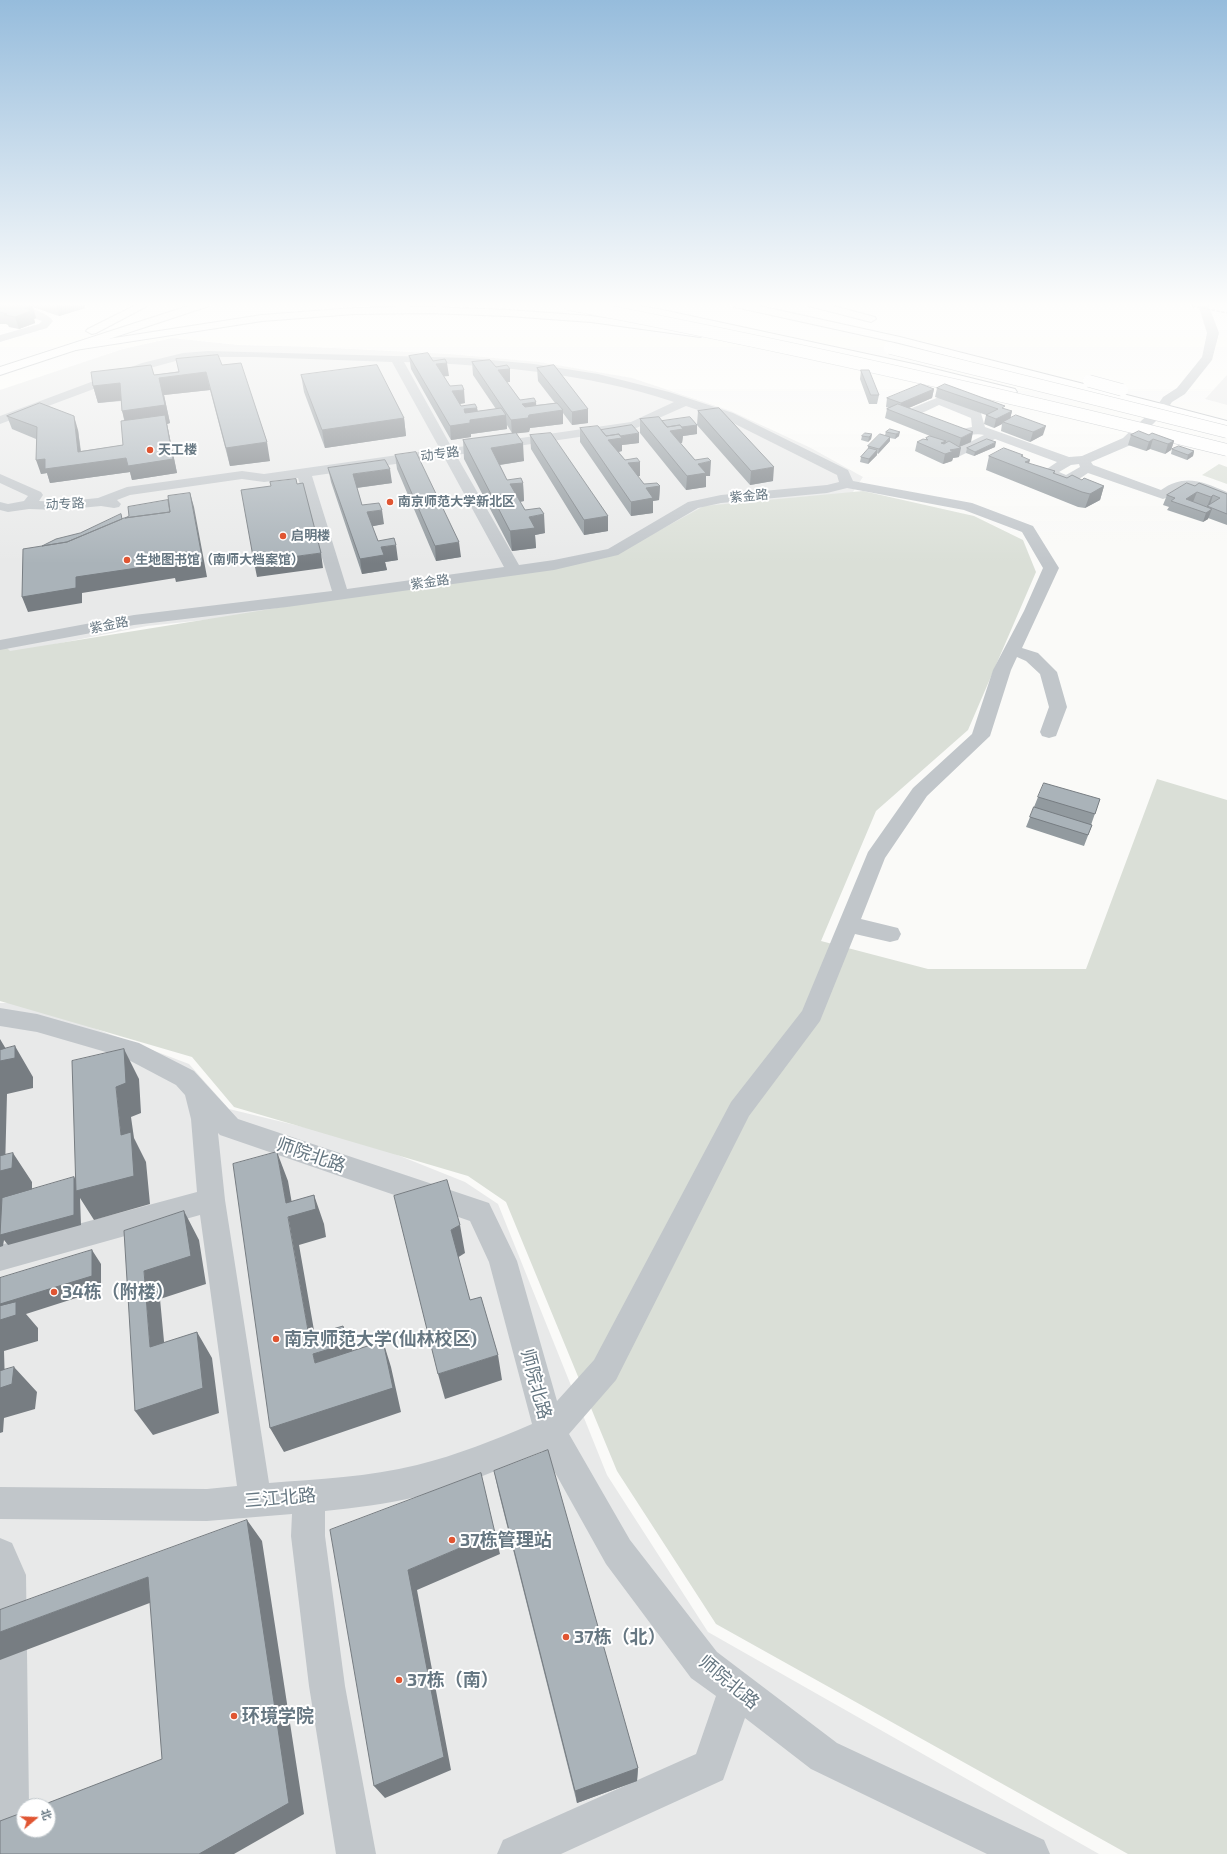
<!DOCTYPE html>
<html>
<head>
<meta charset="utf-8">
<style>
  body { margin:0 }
  #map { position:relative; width:1227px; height:1854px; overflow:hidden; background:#fafaf8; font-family:"Exo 2","Noto Sans SC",sans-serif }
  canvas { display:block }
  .north { position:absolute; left:16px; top:1798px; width:40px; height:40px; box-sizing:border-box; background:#fff; border:1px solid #c2c9cd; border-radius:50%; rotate:71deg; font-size:11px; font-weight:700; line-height:16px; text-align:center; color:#667782 }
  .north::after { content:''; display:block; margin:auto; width:14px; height:18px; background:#e05532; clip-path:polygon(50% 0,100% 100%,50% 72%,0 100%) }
</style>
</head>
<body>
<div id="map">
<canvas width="1227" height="1854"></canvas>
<div class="north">北</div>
</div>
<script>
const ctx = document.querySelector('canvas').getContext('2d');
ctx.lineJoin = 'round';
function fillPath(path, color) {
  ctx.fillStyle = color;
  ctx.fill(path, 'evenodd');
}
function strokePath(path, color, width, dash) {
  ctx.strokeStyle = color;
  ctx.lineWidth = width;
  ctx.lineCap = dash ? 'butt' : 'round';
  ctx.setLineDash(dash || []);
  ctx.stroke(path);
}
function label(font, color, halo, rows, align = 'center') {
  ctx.font = font + ' "Exo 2","Noto Sans SC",sans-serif';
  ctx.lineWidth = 4;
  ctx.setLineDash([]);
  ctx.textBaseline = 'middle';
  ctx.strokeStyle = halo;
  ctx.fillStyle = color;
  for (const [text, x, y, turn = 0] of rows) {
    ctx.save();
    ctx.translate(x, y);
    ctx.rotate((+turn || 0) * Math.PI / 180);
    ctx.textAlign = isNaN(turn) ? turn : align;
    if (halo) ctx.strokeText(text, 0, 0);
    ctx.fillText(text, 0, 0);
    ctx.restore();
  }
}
const built = new Path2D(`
  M172,338L238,345L313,347L450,354L539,362L632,378L731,411L811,448L863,477L851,495L627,562L385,601L147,626L0,655V390L123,349Z
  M1227,375V405L1205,399Z
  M0,1003H28L189,1064L229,1109L365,1142L465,1182L498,1204L607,1475L708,1632L1099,1854H0ZM24,1806H48V1830H24Z`);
const green = new Path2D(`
  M1219,464L1227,467V484L1202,475Z
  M863,491L974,516L1023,540L1036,572L968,730L876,811L821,941L928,969H1086L1157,779L1227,800V1854H1128L716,1624L617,1471L506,1202L468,1176L234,1107L192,1057L0,1001V641L10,651L618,553L704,506Z`);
const minor = new Path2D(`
  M0,304C14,304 45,309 53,321L47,328L0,342V335L39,324L42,321L1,306Z
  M1198,304H1208L1219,333L1212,360L1185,394L1172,402L1166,411L1133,444L1091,462L1093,465L1161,490C1185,473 1203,482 1227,492V501C1214,498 1196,484 1182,489C1175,491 1171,497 1163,499L1088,473C1073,483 1070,486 1052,479C1048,478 1044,477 1041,473L1057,462L995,439L960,456L936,447L934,444L936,441H946L960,447L984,435C974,432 966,438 956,436L907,416L905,413L907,410L939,397L981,413L985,427L1069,457L1082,456L1123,438L1157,406L1163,397L1177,388L1202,357L1207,333ZM939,405L971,418L972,427L962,429L922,413ZM1079,464L1080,467L1066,475L1059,472L1071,465Z
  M208,351L469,358L534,364L598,374L669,392L733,413L848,470L853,481L972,503L1033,526L1059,568L1022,648L1038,653L1057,672L1067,707L1056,736L1049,738L1042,736L1040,732L1049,707L1040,674L1026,661L1017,657L1011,670L990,736L927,796L885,858L861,919L898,928L901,934L898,940L890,942L855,934L820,1021L749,1116L616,1380L569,1434L630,1540L717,1652L837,1743L1044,1840L1050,1854H987L811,1769L745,1718L723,1780L561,1854H497L503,1840L696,1754L716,1696L691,1678L606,1564L543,1451C502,1468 460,1487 416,1497C386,1504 355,1508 325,1511V1536L345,1686L376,1854H336L309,1686L291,1536L292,1514L207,1521L0,1519V1487L207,1489L237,1486L200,1215L0,1271V1245L197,1192L191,1119L185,1095L176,1085L123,1057L37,1032L0,1026V1008L37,1014L139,1043L194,1071L238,1119L489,1203L517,1261L557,1401L594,1360L731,1102L802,1011L868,852L913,788L972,734L993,670L1024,611L1043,568L1022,532L964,510L847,488L827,493L721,503L698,508L618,555L554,570L287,607L134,625L0,650V640L134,615L332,591L298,478L264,482L242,479L130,495L117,500L121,504L119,507L114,508L101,506L59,510L29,509L8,512L0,510V502L8,504L24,501L28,496L0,483V474L41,492L43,495L39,501L59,502L98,498L127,487L242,471L264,474L440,449L392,362L255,357H208L183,359L150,368L0,424V416L142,363L183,353ZM404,362C495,365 587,373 674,402L631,422L452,448ZM686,406L725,419L837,475L839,482L827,485L721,495L688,502L608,549L554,560L519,565L456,455L634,429ZM444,457L504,567L347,589L312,476ZM218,1133L220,1135L470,1221L489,1262L532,1424C495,1440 457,1455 417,1465C369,1477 318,1479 269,1483L225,1200Z
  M0,1538L12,1543L26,1575L29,1806H24V1830H29L30,1854H0Z`);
const major = new Path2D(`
  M194,304H210L209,306L0,375V367Z
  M1162,404L1227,421V429L1158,411L1156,408L1158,405Z`);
const highway = new Path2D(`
  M138,304H151L96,333L92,334L86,331L88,329Z
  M574,304H627L658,309L918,365L1015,389L1017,392L1011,396L918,373L658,315L625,310L579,308L575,307Z
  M730,304H750L900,337L1166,405L1168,408L1166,411L1162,412L899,343L735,307Z
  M808,304H826L875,317L876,319L871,322L809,306Z
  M429,307L508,310L591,316L700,331L706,334L700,337L591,322L508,316L429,313L354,314L262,321L69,351L63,348L69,345L262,315L354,308Z`);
const rail = new Path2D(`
  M1182,304L1227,313`);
const highwayBridge = new Path2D(`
  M569,304C790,346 1009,396 1227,450
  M890,348L1227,432
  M1089,381L1122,390`);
const wall = new Path2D(`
  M0,304H13L14,305L17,306L25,304H23H84L85,308L59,316L33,307L36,318L34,319L35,323L19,329L9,327L8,325L6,324H0Z
  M409,356L433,361L449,376H444L450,386L465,403L460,404L461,406L477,408L478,411L496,409L473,375L472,362L510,369V382H507L520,400L536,405L555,403L538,381L537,368L588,409V423L572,425L563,413V424L530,428L529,432L517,433L524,461L500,465L507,480L523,483L524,501L520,502L525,510L545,533L535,535L536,548L512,551L464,459L463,440L512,433L507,425V429L471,434V437L451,440L411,369Z
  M222,365L270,461L230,466L210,390L164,395L170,423L167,424L177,473L132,480L130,472L50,483L47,473L41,474L36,439L12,429L7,416L78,430L81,451L123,445L124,420L121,401L98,403L93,386L154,375Z
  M861,370L879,395L877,404H869L860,379Z
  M301,375L404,418L406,436L325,448L304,392Z
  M937,388L1012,411L1010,418L1043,435L1030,442L1001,431L1002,424L994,428L984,424L986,415L935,397Z
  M934,389L932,398L909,408L971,442L960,447L959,457L953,458L952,461L943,464L915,451L917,442L926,439V438L930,436L885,418L887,409L889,408L886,407L887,398Z
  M698,411L773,481L750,485L697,425Z
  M640,419L662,421L697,425V434L683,436L682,443H680L695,460L710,476H706V487L686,490L640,433Z
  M580,428L639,443L622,445V451L619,452L625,460L640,462V476H637L644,484L660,486L659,500L653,501V513L631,516L580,442Z
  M890,429L899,436L895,439L890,438V441L878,454L877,453V455L868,464L860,462L861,457L868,449V446L885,435L886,432Z
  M872,434L871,439L868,442L861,440L862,436Z
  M530,435L608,531L584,535L531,449Z
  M1131,435H1149L1174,441L1171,450L1165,454L1150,449L1146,451L1128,445Z
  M995,447L974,456L966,453L967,448Z
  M1172,449L1194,451L1193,456L1187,460L1171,454Z
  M395,455L461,557L436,561L397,469Z
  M1023,455V457L1029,464L1055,471V474L1067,478L1082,480L1104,486L1100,500L1085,508L1078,507L986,470L989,456Z
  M328,468L392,483L357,488L362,505L384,524L372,526L378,541L398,560L385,562L387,570L362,574L331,482Z
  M1195,486L1227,494V525L1208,518V519L1203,522L1167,510L1169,507L1163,505L1167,495Z
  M1038,797L1100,799L1091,825H1092L1084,846L1026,827Z
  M494,1471L638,1768L637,1781L577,1803L499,1494Z`);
const shadedWall = new Path2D(`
  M56,304H84L85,308L59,316Z
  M32,305L36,318L34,319L35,323L19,329L15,317L25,308Z
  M447,363L449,376L437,377L436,364Z
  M510,369V382L499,383L498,370Z
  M206,372L210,390L164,395L170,423L167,424L177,473L132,480L130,472L50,483L47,473L41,474L36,460L78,452L74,416L78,430L82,464L126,458L127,429L122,411L159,378Z
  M120,383L125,400L98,403L93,386Z
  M934,389L932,398L899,412L901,403Z
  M464,390L465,403L453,405L452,391Z
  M536,402L537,414L563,410V424L530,428L529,432L512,434L511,420L522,404Z
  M477,408L478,419L506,415L507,429L471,434V437L451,440L450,426L464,409Z
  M588,409V423L572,425V412Z
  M1012,411L1010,420L1003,422L1002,424L994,428L996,419Z
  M404,418L406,436L325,448L322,430Z
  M697,425V434L683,436L682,443L669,445L667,429Z
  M1046,426L1043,435L1030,442L1033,432Z
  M900,432L899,436L895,439L896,434Z
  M973,432L971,442L959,447L961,438Z
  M639,433V443L622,445V451L609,454L606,438Z
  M872,434L871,439L868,442L869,437Z
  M890,437V441L878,454L879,449Z
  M1153,439L1150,449L1146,451L1149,442Z
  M946,441L944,450L941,443Z
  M1174,441L1171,450L1165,454L1168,444Z
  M267,442L270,461L230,466L226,448Z
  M996,442L995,447L974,456L975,452Z
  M523,443L524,461L492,466L491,448Z
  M961,448L959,457L953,458L952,461L943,464L945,454L950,450Z
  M877,450V455L868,464L869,459Z
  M1194,451L1193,456L1187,460L1188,455Z
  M1030,460L1027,471L1025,462Z
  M711,461L710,476H706V487L686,490L687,476L698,464Z
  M640,462V476L628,478V463Z
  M774,467L773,481L750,485L751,471Z
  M390,469L392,483L355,488L353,474Z
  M523,483L524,501L512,503L510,484Z
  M660,486L659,500L653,501V513L631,516V502L646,488Z
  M1104,486L1100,500L1085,508L1090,494Z
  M1197,492L1193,502L1186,499Z
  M190,493L194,507L207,577L176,582L175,578L82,593V603L28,612L22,597Z
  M1213,495L1210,505L1207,507L1211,497Z
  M1212,509L1208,519L1203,522L1206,513Z
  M382,510L384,524L369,527L367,512Z
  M544,514L545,533L535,535L536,548L512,551L510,531L529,517Z
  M608,516V531L584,535V520Z
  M459,542L461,557L436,561L435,546Z
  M396,545L398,560L385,562L387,570L362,574L360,559L381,547Z
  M321,553L323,568L257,577L254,562Z
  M0,1039L6,1049L15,1046L33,1077V1088L7,1094L5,1169L13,1153L32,1182V1197L74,1177L80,1187L121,1135L116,1087L124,1049L139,1079L141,1113L131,1117L134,1138L146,1162L150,1204L94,1220L80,1198L81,1225L8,1245L4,1240L3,1246L0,1247Z
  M277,1152L288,1181L294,1215L314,1195L324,1224L326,1237L299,1245L318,1353L343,1326L353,1352L315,1363L309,1336Z
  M184,1211L199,1240L206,1284L160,1299L167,1373L150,1347L144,1271Z
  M460,1225L465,1253L457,1258L451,1230Z
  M92,1250L101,1264V1290L26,1314L38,1328V1341L4,1351L5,1386L14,1367L37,1392L35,1409L4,1418L3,1432L0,1433V1287Z
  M197,1332L212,1358L219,1413L153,1435L135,1411Z
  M383,1341L391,1367L401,1412L284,1452L270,1428Z
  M498,1355L502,1380L445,1399L438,1374Z
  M247,1520L262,1541L304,1814L234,1854H199Z
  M495,1533L500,1554L417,1590L451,1770L385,1798L374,1786L408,1570Z
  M148,1577L168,1596L0,1660V1632Z
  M638,1768L637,1781L577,1803L575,1791Z`);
const building = new Path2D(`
  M0,304H8L2,306L11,304L17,306L27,304L32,305L25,308L31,311L15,317L4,315L7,314L0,312Z
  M428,353L433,361L445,359L447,363L436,364L450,386L462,385L464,390L452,391L461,406L475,404L477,408L464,409L465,413L501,408L506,415L470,420V423L450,426L409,356Z
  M218,355L222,365L241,363L267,442L226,448L206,372L159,378L165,405L122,411L120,383L93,386L91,372L151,365L154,375L179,372L176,359Z
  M490,360L496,367L507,365L510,369L498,370L520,400L534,398L536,402L522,404L525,407L557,403L563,410L529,415L528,418L511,420L472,362Z
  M377,365L404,418L322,430L301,375Z
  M554,365L588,409L572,412L537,368Z
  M861,370H869L879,395H871Z
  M921,384L934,389L901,403L887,398Z
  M945,384L1005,406L1002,408L1012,411L996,419L986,415L998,409L937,388Z
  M40,403L74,416L78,452L123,445L121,421L165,415L173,459L128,466L126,458L45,469V459L36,460L37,427L7,416Z
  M898,404L973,432L961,438L887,409Z
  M719,408L774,467L751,471L698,411Z
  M1016,415L1046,426L1033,432L1003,422Z
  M659,417L667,427L680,425L683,429L670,431L695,460L708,458L711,461L698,464L706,473L687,476L640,419Z
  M690,417L697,425L682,427L680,425L667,427L662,421Z
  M632,425L639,433L620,436L619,434L606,436L601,430Z
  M598,426L606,436L619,434L622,438L608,440L625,460L637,458L640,462L628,463L644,484L657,483L660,486L646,488L653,498L631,502L580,428Z
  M890,429L900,432L896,434L886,432Z
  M1139,431L1149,435L1152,433L1174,441L1168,444L1153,439L1149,442L1131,435Z
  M516,433L523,443L491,448L507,480L521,478L523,483L510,484L525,510L540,508L544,514L529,517L535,528L510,531L463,440Z
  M551,433L608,516L584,520L530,435Z
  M865,433L872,434L869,437L862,436Z
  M880,434L890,437L879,449L868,446Z
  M930,436L946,441L941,443L944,444L949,441L961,448L950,450L954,451L945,454L917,442L923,439L928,440L926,438Z
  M987,439L996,442L975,452L967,448Z
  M1179,446L1194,451L1188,455L1172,449Z
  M869,448L877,450L869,459L861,457Z
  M1004,448L1023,455L1021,456L1030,460L1025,462L1055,471L1053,473L1067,478L1072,475L1082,480L1084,478L1104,486L1090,494L1082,492L989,456Z
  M416,452L459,542L435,546L395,455Z
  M385,460L390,469L353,474L362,505L379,503L382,510L367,512L378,541L394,538L396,545L381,547L384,555L360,559L328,468Z
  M296,479L297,484L303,483L321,553L254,562L241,490L271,486L270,482Z
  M1187,483L1195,486L1199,483L1227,494V514L1207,506L1220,498L1213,495L1211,497L1197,492L1186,499L1212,509L1206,513L1171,501L1175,498L1167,495Z
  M190,493L203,562L172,567L171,563L76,577V588L22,597L23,549L67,542L124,518L170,512L168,496Z
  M168,500L170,512L125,518L129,516L128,507Z
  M121,514L122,519L67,542L42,546L56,539L80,533Z
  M1044,783L1100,799L1095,814L1038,797Z
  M1034,807L1092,825L1088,835L1030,817Z
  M15,1046V1058L0,1061V1050Z
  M124,1049L126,1083L116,1087L121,1135L131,1132L134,1176L76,1191L72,1061Z
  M277,1152L286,1203L314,1195L316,1209L288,1217L309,1336L343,1326L346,1344L313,1354L315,1363L383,1341L393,1388L270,1428L233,1164Z
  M13,1153L12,1168L0,1171V1156Z
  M74,1177V1215L0,1235L2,1198Z
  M447,1180L460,1225L451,1230L470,1300L481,1297L498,1355L438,1374L394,1196Z
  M184,1211L191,1256L144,1271L150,1347L197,1332L203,1388L135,1411L124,1231Z
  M92,1250V1276L0,1304V1278Z
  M16,1302V1315L0,1320V1306Z
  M14,1367L12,1384L0,1388V1371Z
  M548,1450L638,1768L575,1791L494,1471Z
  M481,1473L495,1533L408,1570L444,1757L374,1786L330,1530Z
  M247,1520L289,1803L199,1854H0V1821L24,1812V1830H48V1806H40L162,1759L148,1577L0,1632V1610Z`);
const markers = [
  [150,450,4,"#e05532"],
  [390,502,4,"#e05532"],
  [283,536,4,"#e05532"],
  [127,560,4,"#e05532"],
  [54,1292,4,"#e05532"],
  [276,1339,4,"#e05532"],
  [452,1540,4,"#e05532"],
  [566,1637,4,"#e05532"],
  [399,1680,4,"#e05532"],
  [234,1716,4,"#e05532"]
];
const farPoinames = [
  ["天工楼",158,450],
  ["南京师范大学新北区",398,502],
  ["启明楼",291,536],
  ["生地图书馆（南师大档案馆）",135,560]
];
const farStreetnames = [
  ["动专路",440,454,-8],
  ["紫金路",749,496,-5],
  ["动专路",65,504,-3],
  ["紫金路",430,582,-8],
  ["紫金路",109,625,-11]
];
const nearStreetnames = [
  ["师院北路",311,1155,19],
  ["师院北路",536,1384,75],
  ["三江北路",280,1498,-5],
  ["师院北路",729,1682,40]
];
const nearPoinames = [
  ["34栋（附楼）",62,1292],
  ["南京师范大学(仙林校区)",284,1339],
  ["37栋管理站",460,1540],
  ["37栋（北）",574,1637],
  ["37栋（南）",407,1680],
  ["环境学院",242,1716]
];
fillPath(built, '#e8e9e9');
fillPath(green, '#dadfd7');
strokePath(major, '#b5babe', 2);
strokePath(highway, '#b5b9bd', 2);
fillPath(minor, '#c1c6ca');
fillPath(major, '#fff');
fillPath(highway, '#fff');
strokePath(rail, '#a3aaaf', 1.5, [3.5, 1.5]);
strokePath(highwayBridge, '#b5b9bd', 13, []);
strokePath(highwayBridge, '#fff', 12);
fillPath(wall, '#929a9f');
fillPath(shadedWall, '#777d82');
fillPath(building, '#aab3b9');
strokePath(building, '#777d82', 1);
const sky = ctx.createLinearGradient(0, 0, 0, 564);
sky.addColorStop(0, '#96bcdc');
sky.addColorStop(0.54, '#fdfdfc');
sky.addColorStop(1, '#fdfdfc00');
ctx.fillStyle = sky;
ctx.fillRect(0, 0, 1227, 564);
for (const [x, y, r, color] of markers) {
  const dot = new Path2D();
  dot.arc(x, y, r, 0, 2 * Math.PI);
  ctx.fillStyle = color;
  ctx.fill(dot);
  strokePath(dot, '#fff', 1.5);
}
label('bold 13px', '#667782', '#fff', farPoinames, 'left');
label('13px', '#667782', '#fff', farStreetnames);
label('18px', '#667782', '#fff', nearStreetnames);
label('bold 18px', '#667782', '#fff', nearPoinames, 'left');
</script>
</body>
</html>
